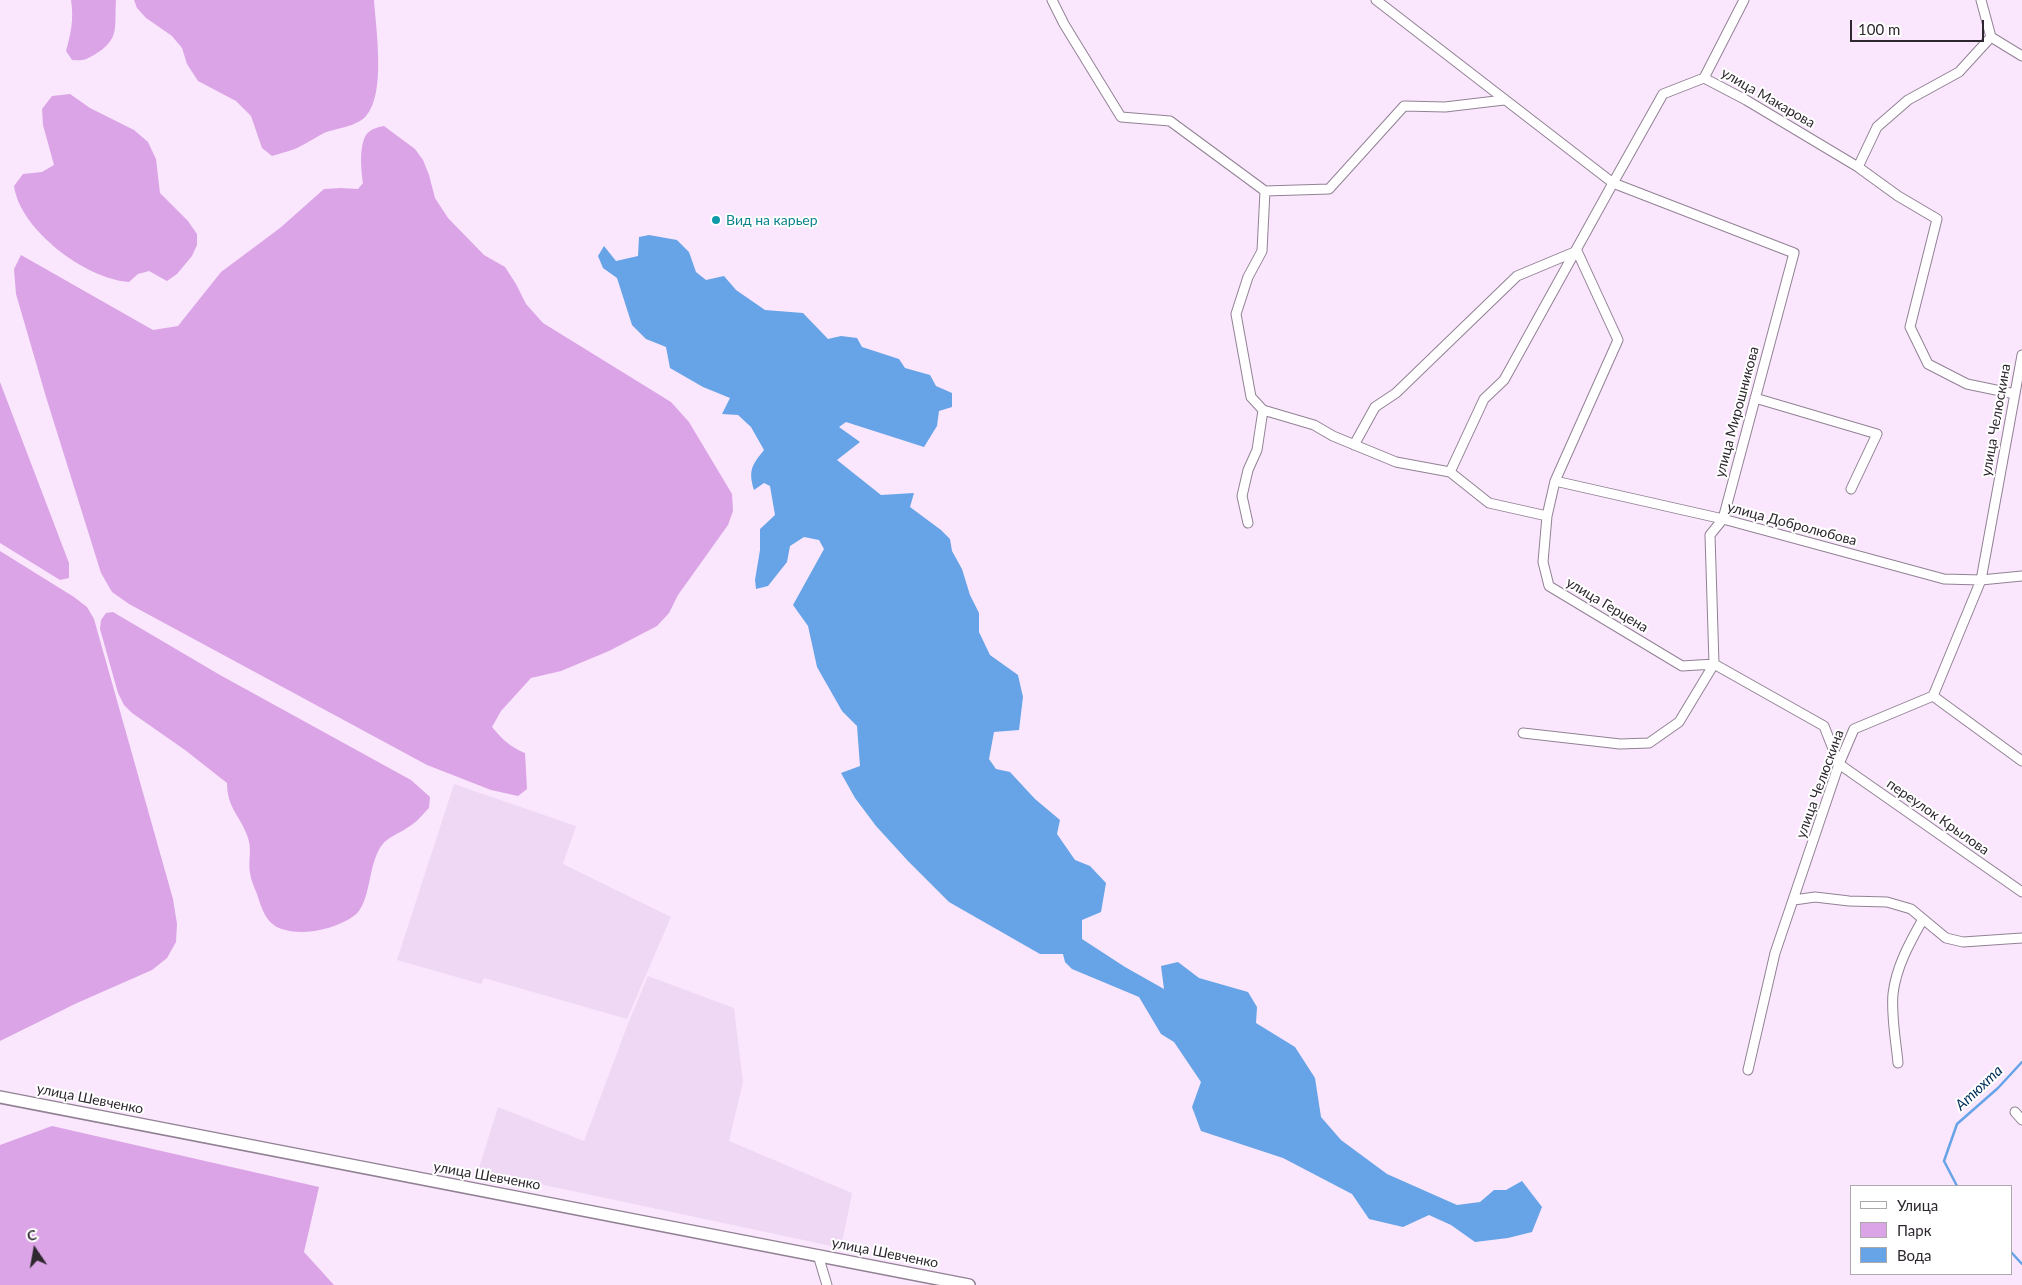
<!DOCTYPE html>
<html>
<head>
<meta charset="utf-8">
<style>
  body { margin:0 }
  #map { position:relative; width:2022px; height:1285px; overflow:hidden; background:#fae7fd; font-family:Lato,sans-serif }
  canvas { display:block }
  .legend { position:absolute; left:1850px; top:1185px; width:162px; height:90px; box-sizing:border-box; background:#fff; border:1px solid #aba9ac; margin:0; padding:6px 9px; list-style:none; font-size:15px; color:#2e272f }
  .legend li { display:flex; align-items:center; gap:10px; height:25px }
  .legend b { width:25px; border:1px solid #aba9ac }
  .north { position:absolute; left:10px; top:1225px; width:50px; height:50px; -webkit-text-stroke:4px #fff; paint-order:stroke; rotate:348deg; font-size:14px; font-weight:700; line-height:20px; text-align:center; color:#2e272f }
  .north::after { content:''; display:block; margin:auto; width:18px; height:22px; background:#2e272f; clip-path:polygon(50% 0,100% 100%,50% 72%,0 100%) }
  .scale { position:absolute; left:1850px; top:20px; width:134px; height:22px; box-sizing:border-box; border:2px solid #2e272f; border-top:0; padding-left:6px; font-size:15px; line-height:18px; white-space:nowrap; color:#2e272f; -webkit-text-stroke:4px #fff; paint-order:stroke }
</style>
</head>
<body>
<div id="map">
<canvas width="2022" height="1285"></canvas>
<ul class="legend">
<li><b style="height:6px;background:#fff"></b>Улица</li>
<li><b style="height:14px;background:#dba4e6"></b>Парк</li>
<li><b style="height:14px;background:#66a3e7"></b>Вода</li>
</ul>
<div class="north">С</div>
<div class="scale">100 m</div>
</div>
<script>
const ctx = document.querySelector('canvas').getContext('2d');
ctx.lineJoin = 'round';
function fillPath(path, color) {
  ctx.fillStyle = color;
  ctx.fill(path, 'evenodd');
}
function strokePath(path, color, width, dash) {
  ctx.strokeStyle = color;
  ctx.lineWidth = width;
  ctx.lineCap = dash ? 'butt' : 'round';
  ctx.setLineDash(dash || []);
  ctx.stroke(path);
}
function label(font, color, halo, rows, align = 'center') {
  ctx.font = font + ' Lato,sans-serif';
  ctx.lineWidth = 4;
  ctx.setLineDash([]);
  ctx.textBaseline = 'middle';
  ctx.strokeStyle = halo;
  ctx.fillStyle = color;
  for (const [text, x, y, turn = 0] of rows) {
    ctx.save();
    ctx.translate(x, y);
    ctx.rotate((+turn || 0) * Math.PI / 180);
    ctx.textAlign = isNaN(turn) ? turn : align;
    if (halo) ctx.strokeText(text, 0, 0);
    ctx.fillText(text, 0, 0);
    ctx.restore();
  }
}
const built = new Path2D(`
  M454,784L576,826L563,864L671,917L627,1019L484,978L481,984L397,960Z
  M648,976L734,1008L743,1082L729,1141L852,1193L841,1248L478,1171L498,1107L584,1141L629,1021Z`);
const green = new Path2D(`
  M71,0H116C114,27 121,39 94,55C85,60 82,61 72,60L66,51C71,33 74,19 71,0Z
  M134,0H374C376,30 386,93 366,116C356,127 337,128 324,133C316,137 309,142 301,146C292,151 281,153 272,156L262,148L251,116L236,101L198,81L187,64L182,48L172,36L146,18L137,8Z
  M70,94L90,108L134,130L148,142L156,159L160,193L188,221L197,234V245L192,256L177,274L167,281L149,271L138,274L129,282C86,279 20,230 14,186L23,174L42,172L54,165L43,125L42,109L52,96Z
  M384,126L415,149L423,160L429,175L435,198L448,218L484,255L505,267L516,284L526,304L543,323L671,402L689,422L732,494L733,511L728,525L678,595L669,613L657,626L609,651L561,671L531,678L501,711L492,727C502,739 510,747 525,753L527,789L518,796L491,790L427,765L129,604L112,592L101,573L46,397L16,294L14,269L21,255L153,330L178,326L221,272L280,228L324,189L341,188L358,189L363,183C361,170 359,146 366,135C370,129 378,127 384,126Z
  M0,382L69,563V578L60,580L0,543Z
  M0,551L74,597L87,607L94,619L173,899L177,924L176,942L167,958L152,970L77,1003L0,1041Z
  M113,612L220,675L411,780L430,797L429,808C423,814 417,822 410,826C393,838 383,836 375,859C369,875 368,905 355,915C341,926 318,932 301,932C271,931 265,920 257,894C254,887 251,880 250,873C248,862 252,849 248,838C241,816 227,809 227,783L185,750L132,713L124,705L118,693L100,629L101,620L106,613Z
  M52,1126L319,1187L304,1252L334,1285H0V1145Z`);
const water = new Path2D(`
  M649,235L677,240L689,252L696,272L706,280L724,276L736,290L765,310L803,313L828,339L841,336L857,338L862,347L899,359L905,368L930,375L936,386L952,393V407L939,411L937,426L924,447L846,422L839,427L860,442L837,460L881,495L914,493L910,507L941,530L950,539L952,551L962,569L970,595L979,613V632L990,655L1018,675L1023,697L1019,730L994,732L989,759L996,769L1010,772L1035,799L1060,820L1057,834L1075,860L1090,866L1106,883L1101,912L1082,920V939L1125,967L1164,989L1161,966L1178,962L1199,978L1248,992L1257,1007L1256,1023L1295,1047L1315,1078L1321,1117L1341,1140L1387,1174L1457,1205L1480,1202L1494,1190H1506L1522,1181L1542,1207L1532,1232L1508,1238L1475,1242L1451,1225L1429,1215L1403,1227L1369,1219L1352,1194L1283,1158L1201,1131L1192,1107L1201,1082L1174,1042L1161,1034L1139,997L1072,969L1065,962L1063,954H1040L949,902L908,861L876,826L855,798L841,773L860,766L857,726L842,711L817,667L808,626L793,605L824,549L819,540L804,537L790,546L787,562L768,586L756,589L755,580L760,550V529L775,515L770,486L764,483L754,490C748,470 752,465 764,450L751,427L738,415L722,414L730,398L703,387L670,368L666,347L646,339L632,325L617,278L603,268L598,256L604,246L616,261L638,256L639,237Z`);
const stream = new Path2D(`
  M1957,1186L1944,1161L1957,1124L1998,1088L2022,1062
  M2011,1252L2022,1264`);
const street = new Path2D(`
  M1052,0L1064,24L1121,117L1170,121L1265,191L1262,251L1248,277L1236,314L1251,397L1263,410L1314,425L1333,436L1396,462L1450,472L1489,503L1547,516
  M1376,0L1613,183L1663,94L1704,78
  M1991,37L2022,56
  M1704,78L1746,100L1858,167L1898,196L1937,219L1910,327L1928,364L1967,384L2015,394
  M1704,78L1744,0
  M1858,167L1877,127L1908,100L1959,72L1991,37L1981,0
  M1265,191L1329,189L1404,106L1445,107L1504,100
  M1755,398L1877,434L1851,489
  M1354,445L1375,407L1396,393L1517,276L1577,251L1618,340L1555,481L1547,516L1543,562L1549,586L1682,666L1714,664
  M1450,472L1484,399L1504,380L1613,183L1794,253L1723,519L1710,535L1714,664
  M1555,481L1723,519L1944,579L1981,580L2022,576
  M1248,523L1242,496L1248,470L1257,450L1263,410
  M1714,664L1824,726L1839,764L2022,892
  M1933,696L2022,761
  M1523,733L1620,744L1649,743L1679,722L1714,664
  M1794,900L1815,897L1849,901L1887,902L1911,909L1946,938L1963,942L2022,938
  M1898,1063C1896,1041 1891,1016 1893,994C1896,967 1910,942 1923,919
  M1748,1070L1775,953L1839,764L1854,729L1933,696L1981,580L2022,355
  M2015,1112L2022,1120
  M818,1255L827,1285`);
const secondary = new Path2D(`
  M0,1097L969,1285`);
const markers = [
  [716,220,5,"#0f9aa8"]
];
const streetNames = [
  ["улица Макарова",1768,98,30],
  ["улица Мирошникова",1737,412,-75],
  ["улица Челюскина",1996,420,-80],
  ["улица Добролюбова",1792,524,15],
  ["улица Герцена",1607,605,31],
  ["улица Челюскина",1820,784,-70],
  ["переулок Крылова",1938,817,35],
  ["улица Шевченко",90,1099,11],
  ["улица Шевченко",487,1176,10],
  ["улица Шевченко",885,1253,11]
];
const cultureNames = [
  ["Вид на карьер",726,220]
];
const waterNames = [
  ["Атюхта",1979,1088,-43]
];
fillPath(built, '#efd8f4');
fillPath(green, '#dba4e6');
fillPath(water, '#66a3e7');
strokePath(stream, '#66a3e7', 2.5);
strokePath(street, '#928195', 11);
strokePath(secondary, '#928195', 14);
strokePath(street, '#fff', 9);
strokePath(secondary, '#fff', 11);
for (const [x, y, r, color] of markers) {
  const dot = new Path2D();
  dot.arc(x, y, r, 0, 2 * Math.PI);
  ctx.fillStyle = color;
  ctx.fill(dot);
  strokePath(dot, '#fff', 2);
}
label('14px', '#2e272f', '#fff', streetNames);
label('14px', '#0d838f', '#fff', cultureNames, 'left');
label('italic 15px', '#01305a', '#fff', waterNames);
</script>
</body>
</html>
